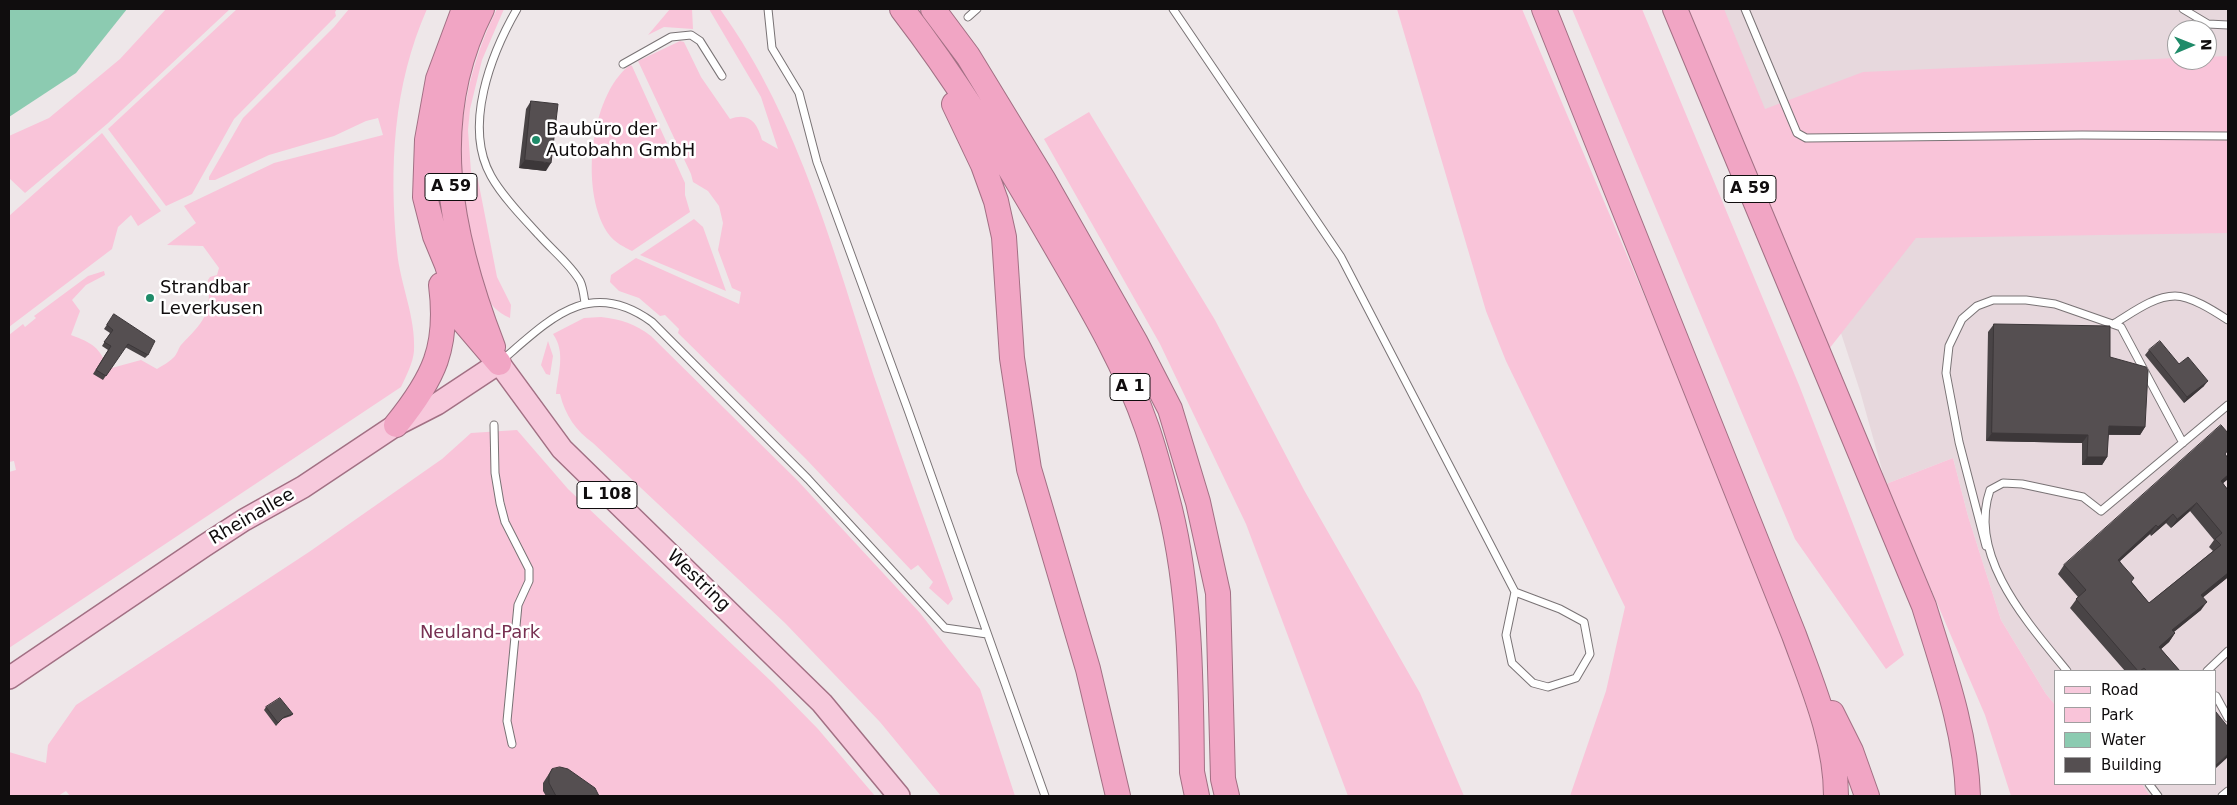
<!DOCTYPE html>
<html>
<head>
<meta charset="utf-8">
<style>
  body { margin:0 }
  #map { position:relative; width:2237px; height:805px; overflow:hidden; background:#eee7e9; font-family:"DejaVu Sans",sans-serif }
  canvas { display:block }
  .frame { position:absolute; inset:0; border:10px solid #100d0e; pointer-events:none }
  .legend { position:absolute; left:2054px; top:670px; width:162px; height:115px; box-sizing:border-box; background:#fff; border:1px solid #9f9e9f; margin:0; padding:6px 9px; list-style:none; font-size:15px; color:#100d0e }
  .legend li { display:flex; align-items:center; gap:10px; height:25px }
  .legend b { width:25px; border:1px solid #9f9e9f }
  .north { position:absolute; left:2167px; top:20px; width:50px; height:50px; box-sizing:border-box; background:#fff; border:1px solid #9f9e9f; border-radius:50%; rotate:89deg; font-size:14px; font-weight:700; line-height:20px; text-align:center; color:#100d0e }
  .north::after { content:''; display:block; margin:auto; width:18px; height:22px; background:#1f8b69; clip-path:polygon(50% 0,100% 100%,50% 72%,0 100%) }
</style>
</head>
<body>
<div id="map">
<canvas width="2237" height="805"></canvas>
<div class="frame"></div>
<ul class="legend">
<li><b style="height:6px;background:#f7c9dc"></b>Road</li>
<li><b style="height:14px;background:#f9c4d9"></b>Park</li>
<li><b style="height:14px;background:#8ccbb1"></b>Water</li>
<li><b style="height:14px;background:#554f51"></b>Building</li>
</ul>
<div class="north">N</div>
</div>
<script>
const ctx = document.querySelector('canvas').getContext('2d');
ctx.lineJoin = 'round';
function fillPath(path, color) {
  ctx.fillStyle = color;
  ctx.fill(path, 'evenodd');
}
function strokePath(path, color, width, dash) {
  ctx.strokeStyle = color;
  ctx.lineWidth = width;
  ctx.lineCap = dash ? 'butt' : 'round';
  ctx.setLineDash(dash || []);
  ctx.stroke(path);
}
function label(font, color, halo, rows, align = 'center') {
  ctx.font = font + ' "DejaVu Sans",sans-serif';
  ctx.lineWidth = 5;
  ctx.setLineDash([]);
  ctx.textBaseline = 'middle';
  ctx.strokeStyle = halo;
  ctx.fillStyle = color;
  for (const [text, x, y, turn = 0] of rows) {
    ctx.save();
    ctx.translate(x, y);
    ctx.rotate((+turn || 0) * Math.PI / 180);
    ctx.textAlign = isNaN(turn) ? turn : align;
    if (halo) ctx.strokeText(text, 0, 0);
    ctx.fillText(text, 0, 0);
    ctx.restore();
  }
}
const built = new Path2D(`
  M1705,9H2228V796H2150L2142,784H2216V671H2056V706L2046,694L2001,620L1968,516L1953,458L1886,484L1860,391L1816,257ZM2177,30H2207V60H2177Z`);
const green = new Path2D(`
  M166,9H230L107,124L25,193L9,178V136L49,118L120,59Z
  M237,9H337L335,12L336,16L234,119L192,194L166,206L108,129Z
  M349,9H427C393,86 389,167 397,251C400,284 416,317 414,351C413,363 406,376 401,387L9,648V472L16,470L14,461L9,462V335L23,324L25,327L36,318L34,316L88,276L104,271L105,275L86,285L72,300L80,311L71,335C92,343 100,347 108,369L141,360L157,369C162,366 169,362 173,358C177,355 178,349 181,345C203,322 212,315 208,280L210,277L217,275L219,268L203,246L167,245L196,223L184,206L274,163L383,135L378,118L366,121L334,136L269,155L215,180H209V177L243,118L334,27Z
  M497,9H504L482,60L470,109L468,130L471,172L478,180L497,277L511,305L510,318C484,307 482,284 476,259C471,240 463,220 461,200C456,134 467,68 497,9Z
  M670,9H692L693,29L664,27L648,35Z
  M709,9H720C801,122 835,258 878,388C902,459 928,529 953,599L948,605L929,588L933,582L918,565L911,570L806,459L678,333L679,329L665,315L660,316L639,298L619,291L610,282L611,275L636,258L739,304L741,292L732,288L718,250L723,223L719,206L708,191L693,182L691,174L638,61L680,41L684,42L701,77L730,119C749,112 757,122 762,140L778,149L761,97Z
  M1397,9H1522L1754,553L1805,679L1823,759L1824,796H1570L1606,691L1625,607L1506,361L1486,311Z
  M1572,9H1642L1799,385L1904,655L1886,669L1795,539Z
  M1688,9H1724L1765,109L1863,72L2177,58V60H2207V57L2228,56V233L1916,238L1829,349Z
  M630,65L632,66L685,183V195L690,212L632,251C624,247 616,243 610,236C579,196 589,96 630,65Z
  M1089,112L1215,320L1304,490L1420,693L1464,796H1348L1246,524L1160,344L1044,139Z
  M102,133L161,211L138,226L131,215L118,227L112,249L9,327V216Z
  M694,219L703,227L726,291L640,255Z
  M601,317C621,319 635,324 651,336L798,481L920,613L980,689L1015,796H941L880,722L785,623L593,443C576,431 565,415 560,394H556C558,374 566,352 553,334L584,318Z
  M548,341L553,356L550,375L546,374L541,365Z
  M517,430L568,489L773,683L818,729L875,796H70L66,791L58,796H9V752L46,763L48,745L76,705L309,552L442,459L471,433Z
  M1953,458L1968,516L2001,620L2046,694L2056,706V784H2142L2150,796H2011L1985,715L1886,484Z`);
const water = new Path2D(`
  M9,9H127L76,73L9,117Z`);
const lane = new Path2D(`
  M517,9C491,54 463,126 491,176C502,196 524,219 539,235C552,250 570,264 580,281C583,287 584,296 585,303
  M768,9L772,48L799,93L817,162L908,410L1045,796
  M1173,9L1341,257L1515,592L1506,635L1512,663L1533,683L1548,687L1576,678L1590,654L1584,622L1560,609L1515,592
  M1745,9L1797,133L1806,138L2082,135L2228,136
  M2183,9L2208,24L2228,25
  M968,17L977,9
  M623,64L671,37L691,35L700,41L722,76
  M2115,323C2132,313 2154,296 2175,296C2191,296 2214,311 2228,320
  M501,361C549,320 589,276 652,322L808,479L945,628L987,634
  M494,425L495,473L500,503L505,522L529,569V581L518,605L507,721L512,744
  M1986,546L1959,442L1946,373L1949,346L1962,319L1977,306L1993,300H2026L2055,304L2121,327L2183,443
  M2067,671C2028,623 1967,556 1990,490L2003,483L2022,484L2083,497L2101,511L2228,405
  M2207,671L2228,651
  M2216,696L2228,718
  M2149,784L2158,796
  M2222,796L2228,791`);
const primary = new Path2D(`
  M9,678L204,546L244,520L303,487L396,425L437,404L499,363L562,449L822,703L899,796`);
const highway = new Path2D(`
  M464,9L438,79L427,140L425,197L435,236L447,265L464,322L499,363
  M482,9C425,121 450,236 493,347
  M902,9C956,79 1002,154 1046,230C1083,294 1123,358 1147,428C1156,454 1163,482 1170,509C1191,595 1191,684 1192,772L1197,796
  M933,9L968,56L1043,179L1136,343L1170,409L1198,502L1218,593L1223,779L1227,796
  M1544,9L1794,635C1813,687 1836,740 1836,796
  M1675,9L1924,606C1943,668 1966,731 1968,796
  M954,104L983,165L996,201L1004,237L1012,358L1029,469L1088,669L1118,796
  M396,425C434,378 449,347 441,285
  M1832,713L1851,751L1867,796`);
const wall = new Path2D(`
  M531,101L546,171L519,168L526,109Z
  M114,314L148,355L145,358L125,347L103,380L93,374L108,350L102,346L110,333L104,329Z
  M1994,324L2110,357L2145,427L2140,435H2108L2107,457L2102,465H2082V443L1986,441L1988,332Z
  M2149,350L2179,364L2204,386L2184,403L2145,355Z
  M2226,456L2228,458V479L2223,483L2228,490V579L2227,578L2203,597L2201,610L2174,632L2175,633L2169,642L2161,649L2180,671H2125L2070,608L2078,597L2058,574L2064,565ZM2190,511L2214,540L2209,547L2213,551L2149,603L2132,582L2120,561L2150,534L2151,536L2166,523L2171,528Z
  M266,707L293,714L291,716L282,719L276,726L264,710Z
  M552,769L599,796H546L543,791V783Z`);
const shadedWall = new Path2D(`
  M525,160L551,163L546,171L519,168Z
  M2208,381L2204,386L2184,403L2187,397Z
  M2109,426L2145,427L2140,435L2103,434Z
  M1992,433L2088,435L2082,443L1986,441Z
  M2087,457H2107L2102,465H2082Z
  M2228,475V479L2215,490L2221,481Z
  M2197,503L2190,511L2171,528L2177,519Z
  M2173,514L2166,523L2151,536L2158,527Z
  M2156,525L2150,534L2112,568L2118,560Z
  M2228,573V576L2227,578L2195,604L2201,595Z
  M2207,602L2201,610L2166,638L2172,630Z
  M2175,633L2169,642L2153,656L2159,647Z
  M2228,754V757L2216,768V765Z`);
const building = new Path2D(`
  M531,101L558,104L551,163L525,160Z
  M114,314L155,341L148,355L128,344L106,376L96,370L111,346L104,342L113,330L107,325Z
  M1994,324L2110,326V357L2146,367L2148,371L2145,427L2109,426L2107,457H2087L2088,435L1992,433Z
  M2160,341L2179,364L2188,357L2208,381L2187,397L2149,350Z
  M2221,425L2228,433V450L2225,454L2228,458V475L2221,481L2228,490V573L2201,595L2207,602L2172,630L2175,633L2159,647L2180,671H2147L2144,668L2140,671H2138L2076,599L2086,590L2064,565ZM2197,503L2222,533L2215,539L2221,545L2149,603L2131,582L2134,578L2118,560L2156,525L2158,527L2173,514L2177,519Z
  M280,698L293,714L284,717L278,723L266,707Z
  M2216,712L2228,727V754L2216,765Z
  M560,767L568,769L595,788L599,796H556L549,783V775L552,769Z`);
const markers = [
  [536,140,5,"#1f8b69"],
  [150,298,5,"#1f8b69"]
];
const shields = [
  [451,187,52],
  [1750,189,52],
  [1130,387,40],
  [607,495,60]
];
const shieldNames = [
  ["A 59",451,187],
  ["A 59",1750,189],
  ["A 1",1130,387],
  ["L 108",607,495]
];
const poiNames = [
  ["Baubüro der",546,130],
  ["Autobahn GmbH",546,151],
  ["Strandbar",160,288],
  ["Leverkusen",160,309]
];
const streetNames = [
  ["Rheinallee",252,517,-30],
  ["Westring",698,581,44]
];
const parkNames = [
  ["Neuland-Park",480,633]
];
fillPath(built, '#e7d8dd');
fillPath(green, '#f9c4d9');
fillPath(water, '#8ccbb1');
strokePath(lane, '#797375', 9);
strokePath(primary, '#a27084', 24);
strokePath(highway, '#a27084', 26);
strokePath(lane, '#fff', 7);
strokePath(primary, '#f7c9dc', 21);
strokePath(highway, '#f1a5c4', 24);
fillPath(wall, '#494446');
fillPath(shadedWall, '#3c3739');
fillPath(building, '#554f51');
strokePath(building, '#3c3739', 1);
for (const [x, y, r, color] of markers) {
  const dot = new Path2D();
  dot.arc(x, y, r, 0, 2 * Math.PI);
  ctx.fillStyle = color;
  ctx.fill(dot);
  strokePath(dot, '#fff', 2);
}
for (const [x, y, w] of shields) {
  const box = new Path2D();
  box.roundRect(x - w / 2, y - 13.5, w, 27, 4);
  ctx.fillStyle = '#fff';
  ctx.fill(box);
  strokePath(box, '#100d0e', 1);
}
label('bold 16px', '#100d0e', null, shieldNames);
label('18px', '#100d0e', '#fff', poiNames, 'left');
label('18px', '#100d0e', '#fff', streetNames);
label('18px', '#773152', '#fff', parkNames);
</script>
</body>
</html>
